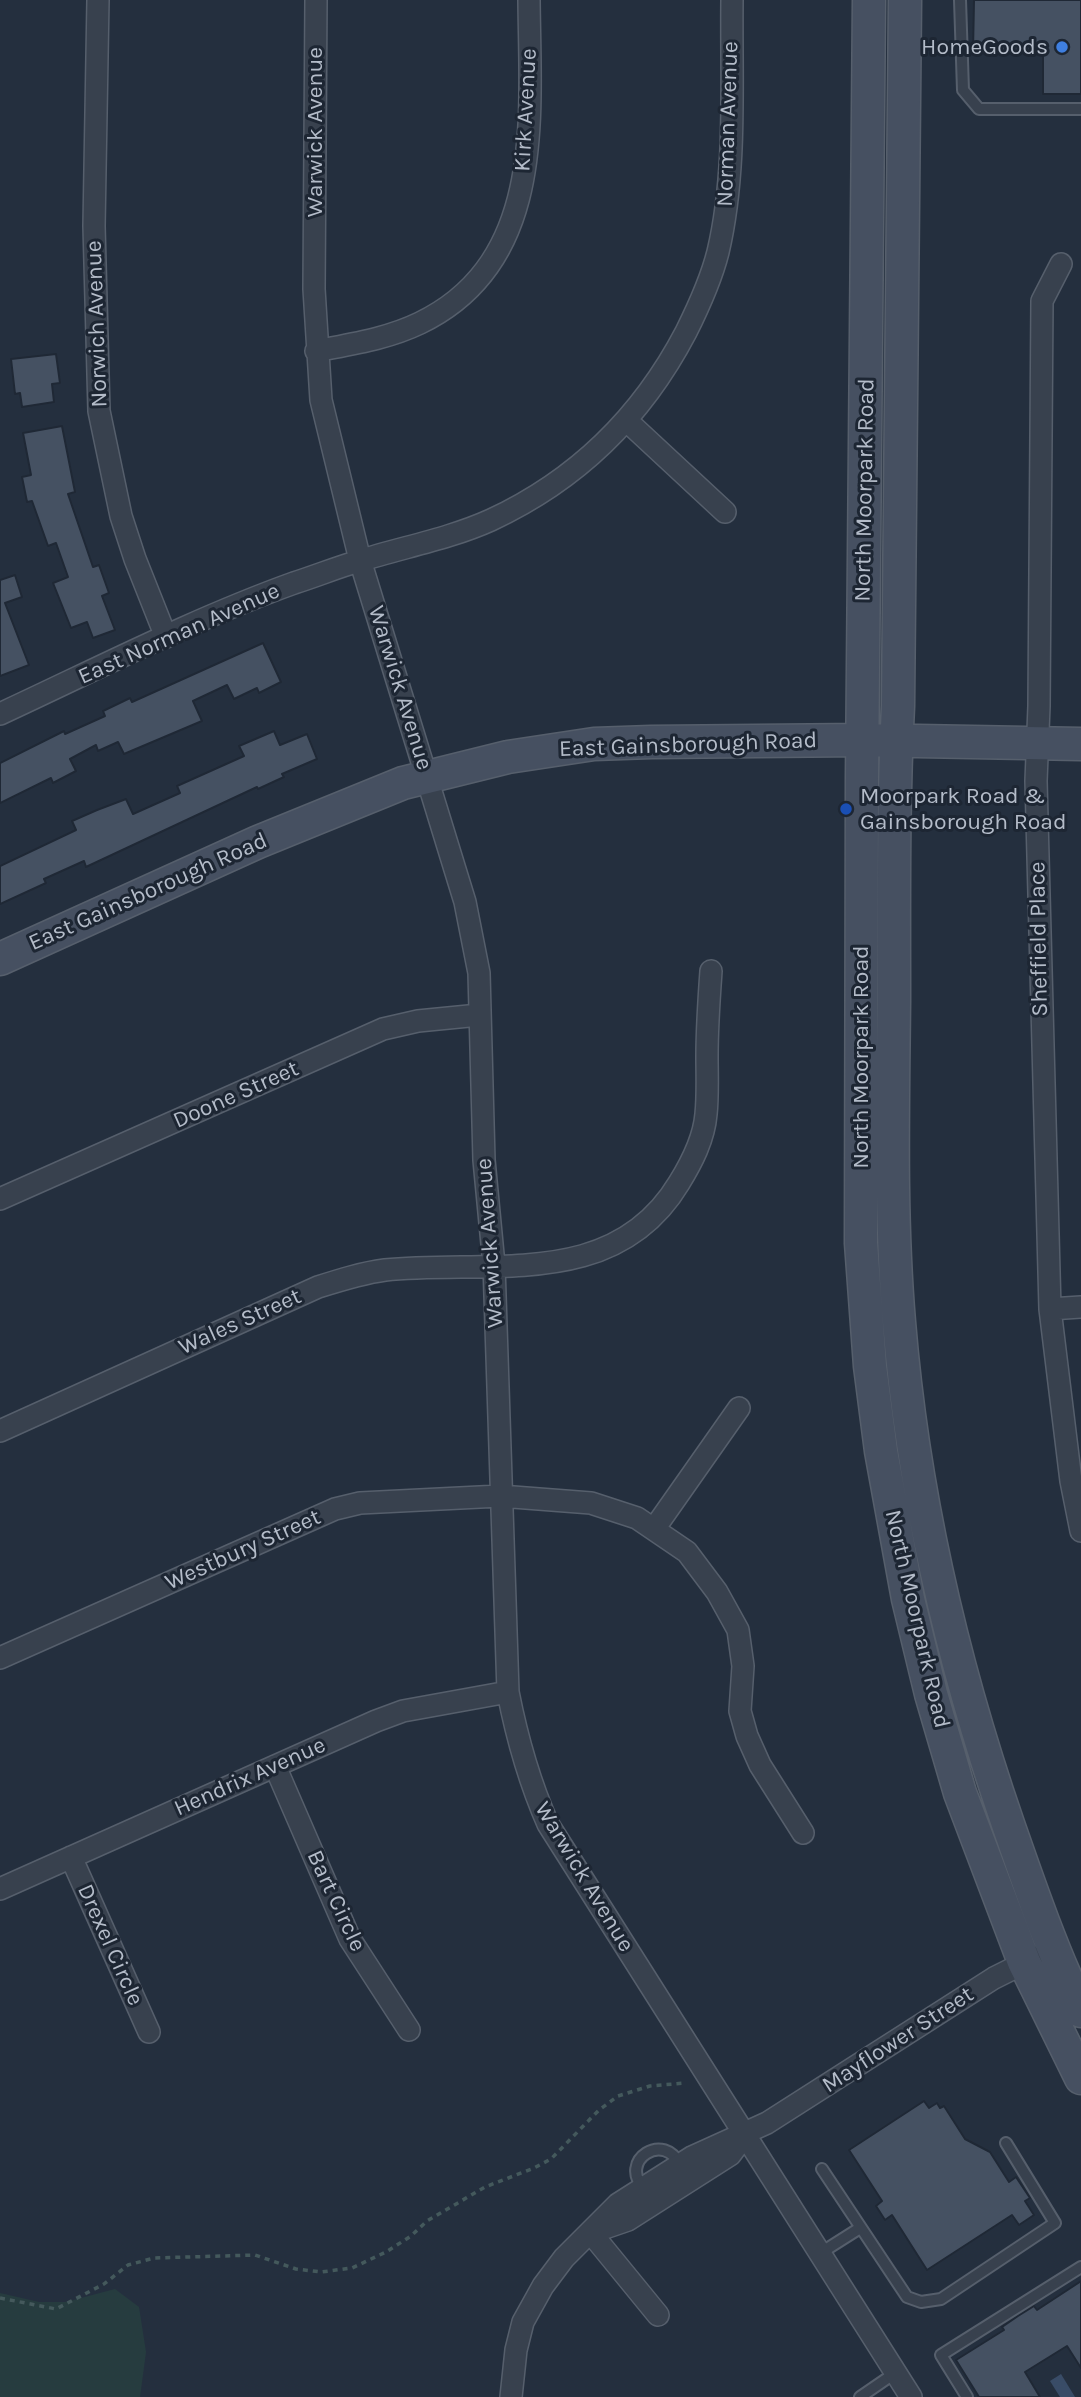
<!DOCTYPE html>
<html>
<head>
<meta charset="utf-8">
<style>
  body { margin:0 }
  canvas { display:block; background:#242f3e }
</style>
</head>
<body>
<canvas width="1081" height="2397"></canvas>
<script>
const ctx = document.querySelector('canvas').getContext('2d');
ctx.lineJoin = 'round';
function fillPath(path, color) {
  ctx.fillStyle = color;
  ctx.fill(path, 'evenodd');
}
function strokePath(path, color, width, dash) {
  ctx.strokeStyle = color;
  ctx.lineWidth = width;
  ctx.lineCap = dash ? 'butt' : 'round';
  ctx.setLineDash(dash || []);
  ctx.stroke(path);
}
function label(font, color, halo, rows, align = 'center') {
  ctx.font = font + ' Karla,sans-serif';
  ctx.lineWidth = 6;
  ctx.setLineDash([]);
  ctx.textBaseline = 'middle';
  ctx.strokeStyle = halo;
  ctx.fillStyle = color;
  for (const [text, x, y, turn = 0] of rows) {
    ctx.save();
    ctx.translate(x, y);
    ctx.rotate((+turn || 0) * Math.PI / 180);
    ctx.textAlign = isNaN(turn) ? turn : align;
    if (halo) ctx.strokeText(text, 0, 0);
    ctx.fillText(text, 0, 0);
    ctx.restore();
  }
}
const green = new Path2D(`
  M115,2289L139,2307L146,2352L140,2397H0V2293L39,2302H66Z`);
const water = new Path2D(`
  M1061,2374L1075,2397H1060L1050,2381Z`);
const building = new Path2D(`
  M974,0H1081V94H1043V52L973,51Z
  M56,354L60,383L52,384L54,402L22,407L20,393L15,394L11,359Z
  M62,426L75,492L68,494L93,567L99,565L109,593L102,596L115,630L93,638L87,622L71,628L53,583L68,577L56,543L48,546L32,501L27,502L22,477L31,475L23,433Z
  M15,575L22,597L5,603L29,665L0,676V580Z
  M263,643L281,682L259,693L257,688L234,699L227,685L193,701L202,721L124,754L118,742L98,751L96,745L70,759L76,771L53,783L51,778L0,803V763L64,731L65,734L105,716L103,711L130,698L132,702Z
  M274,731L280,745L307,734L317,759L282,774L284,777L258,789L257,787L86,867L84,861L44,879L46,883L0,904V866L76,830L72,821L97,810L126,799L133,814L180,793L177,786L244,756L239,746Z
  M924,2101L929,2108L937,2103L940,2108L944,2106L965,2139L990,2152L1009,2182L1016,2177L1030,2198L1025,2201L1034,2215L1019,2225L1012,2215L927,2270L892,2215L885,2220L876,2206L882,2201L849,2150Z
  M1081,2281V2368L1067,2346L1025,2372L1040,2397H979L956,2360L1004,2330L1002,2327L1018,2316L1034,2306L1037,2310Z`);
const path = new Path2D(`
  M0,2298L56,2309L104,2284L128,2265L154,2258L255,2255L296,2269L321,2272L352,2268L386,2252L411,2236L427,2221L485,2187L534,2168L551,2159L599,2110L618,2096L650,2086L685,2083`);
const lane = new Path2D(`
  M960,0L963,90L979,109H1081
  M822,2169L907,2297L921,2302L941,2299L1055,2223L1006,2143
  M645,2190C616,2160 666,2130 680,2166
  M819,2254L860,2228
  M860,2397L895,2373
  M967,2397L941,2355L1081,2267`);
const street = new Path2D(`
  M98,0L94,226L99,411L121,516L135,559L166,637
  M316,0L314,289L321,400L360,560L465,902L479,973L484,1160L494,1265L508,1692C517,1738 529,1781 548,1824L911,2397
  M1061,264L1042,301L1039,706L1036,781L1050,1309L1071,1481L1081,1531
  M316,351C351,344 387,339 420,323C546,262 530,117 529,0
  M627,421L725,512
  M0,714C97,669 194,619 294,583C316,576 338,567 359,561C403,547 449,539 491,520C577,480 642,416 686,332C699,306 711,280 718,252C737,171 731,83 732,0
  M0,1199L383,1029L418,1021L479,1015
  M1050,1309L1081,1307
  M0,1431L318,1287C340,1280 362,1273 385,1270C490,1259 614,1291 679,1183C692,1162 704,1139 706,1114C708,1095 707,1075 707,1056C707,1027 709,999 711,971
  M654,1529L739,1408
  M0,1658L335,1509L360,1503L500,1496L591,1503L637,1518L687,1552L717,1592L738,1630L743,1666L740,1711L747,1736L760,1765L803,1833
  M275,1766L350,1939L409,2030
  M71,1857L149,2032
  M0,1889L376,1721L403,1711L508,1692
  M596,2231L628,2220L730,2155L745,2135
  M591,2233L658,2315
  M511,2397L516,2350L523,2322L543,2286L564,2258L618,2204L692,2157L767,2123L994,1978L1036,1957`);
const secondary = new Path2D(`
  M869,0L862,777L861,1243L870,1366L881,1451L908,1599L931,1694L960,1793L1024,1962L1081,2078
  M905,0L898,706C893,804 894,902 894,1000C893,1107 890,1215 899,1322C913,1493 952,1662 1008,1824C1030,1887 1052,1951 1081,2011
  M0,959L258,842L403,783L508,757L594,744L651,742L863,740L1081,744`);
const markers = [
  [1062,47,7,"#3f7fe0"],
  [846,809,7,"#1a4fb4"]
];
const poiNames = [
  ["HomeGoods",1048,47],
  ["Moorpark Road &",860,796,"left"],
  ["Gainsborough Road",860,822,"left"]
];
const streetNames = [
  ["Kirk Avenue",526,110,-87],
  ["Norman Avenue",728,124,-88],
  ["Warwick Avenue",315,132,-90],
  ["Norwich Avenue",97,324,-92],
  ["North Moorpark Road",865,490,-89],
  ["East Norman Avenue",179,634,-24],
  ["Warwick Avenue",400,688,73],
  ["East Gainsborough Road",688,745,-2],
  ["East Gainsborough Road",148,892,-24],
  ["Sheffield Place",1039,939,-91],
  ["North Moorpark Road",861,1057,-90],
  ["Doone Street",236,1095,-24],
  ["Warwick Avenue",490,1243,-94],
  ["Wales Street",240,1322,-24],
  ["Westbury Street",243,1550,-24],
  ["North Moorpark Road",917,1619,77],
  ["Hendrix Avenue",250,1777,-24],
  ["Warwick Avenue",584,1877,59],
  ["Bart Circle",336,1901,65],
  ["Drexel Circle",110,1945,66],
  ["Mayflower Street",898,2040,-33]
];
fillPath(green, '#263c3f');
fillPath(water, '#394c67');
fillPath(building, '#455162');
strokePath(building, '#1f2835', 2);
strokePath(lane, '#565f6c', 14);
strokePath(street, '#565f6c', 24);
strokePath(secondary, '#565f6c', 35);
strokePath(path, '#44595c', 3.5, [5, 5]);
strokePath(lane, '#38414e', 10);
strokePath(street, '#38414e', 21);
strokePath(secondary, '#465061', 32);
for (const [x, y, r, color] of markers) {
  const dot = new Path2D();
  dot.arc(x, y, r, 0, 2 * Math.PI);
  ctx.fillStyle = color;
  ctx.fill(dot);
  strokePath(dot, '#1d2633', 2.5);
}
label('23px', '#b4bcc9', '#1d2633', poiNames, 'right');
label('23px', '#b4bcc9', '#1d2633', streetNames);
</script>
</body>
</html>
